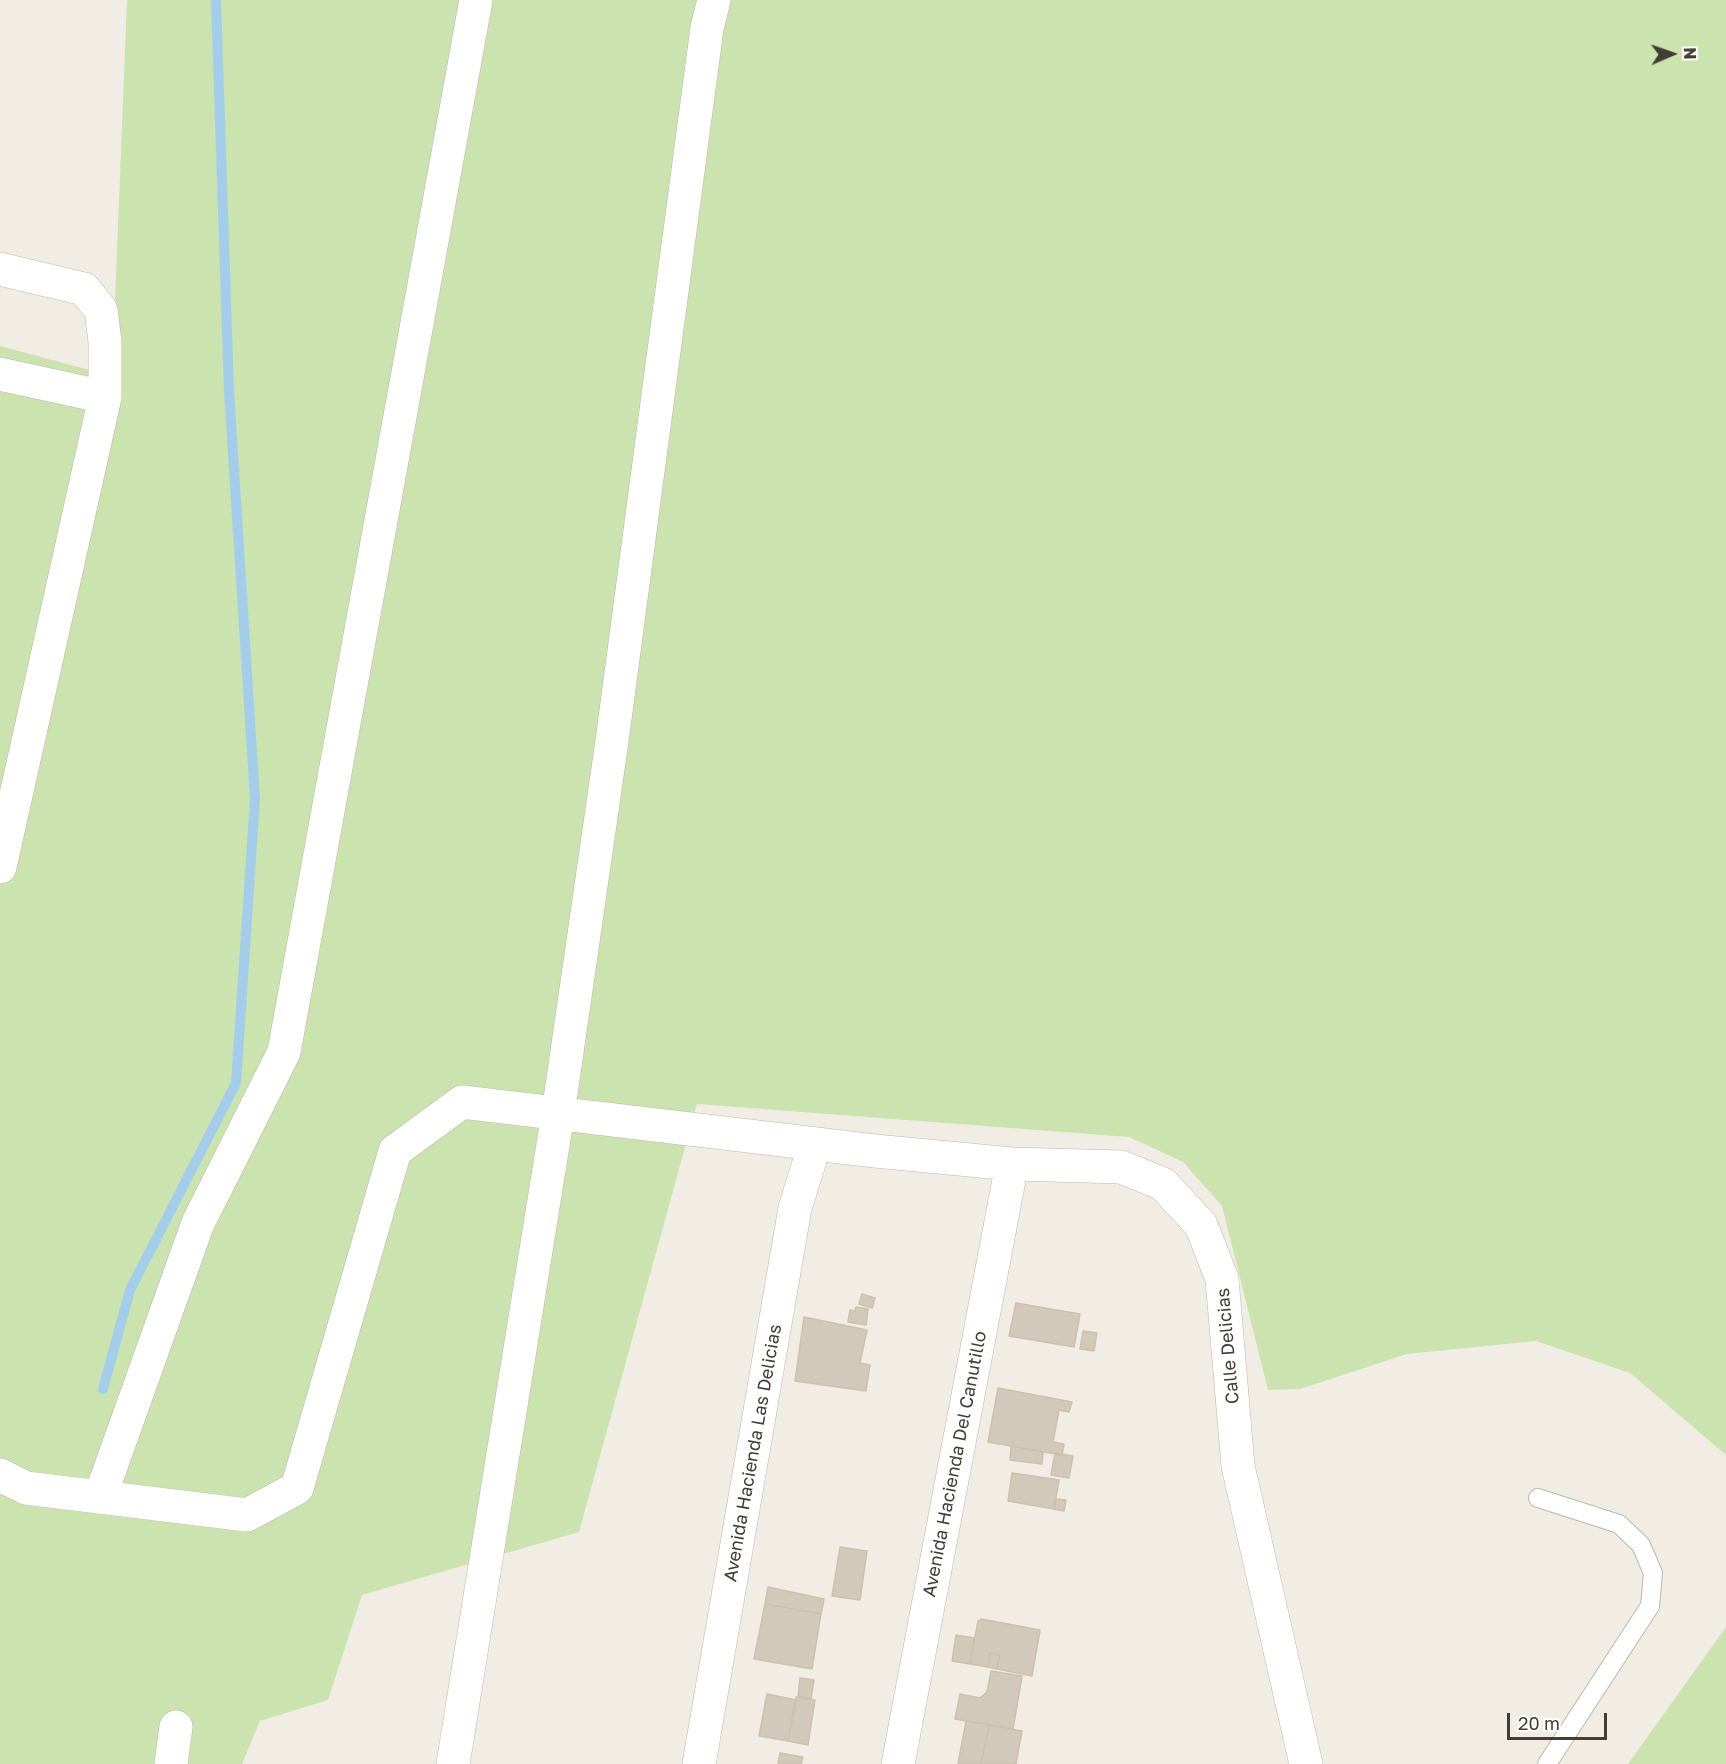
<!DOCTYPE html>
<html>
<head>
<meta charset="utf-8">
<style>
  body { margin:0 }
  #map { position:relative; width:1726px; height:1764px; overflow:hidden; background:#f1ede4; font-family:"Golos Text",sans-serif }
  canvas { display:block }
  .north { position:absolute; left:1642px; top:24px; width:60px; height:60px; -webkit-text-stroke:4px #fff; paint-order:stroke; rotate:88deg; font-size:16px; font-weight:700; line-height:24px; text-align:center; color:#433d35 }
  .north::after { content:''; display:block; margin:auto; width:21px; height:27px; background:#433d35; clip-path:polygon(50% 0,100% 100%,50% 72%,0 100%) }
  .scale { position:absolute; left:1507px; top:1713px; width:100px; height:27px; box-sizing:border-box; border:3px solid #433d35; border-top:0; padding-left:8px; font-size:18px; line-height:21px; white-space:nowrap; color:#433d35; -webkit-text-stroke:4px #fff; paint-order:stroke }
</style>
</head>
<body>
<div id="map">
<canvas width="1726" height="1764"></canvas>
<div class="north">N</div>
<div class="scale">20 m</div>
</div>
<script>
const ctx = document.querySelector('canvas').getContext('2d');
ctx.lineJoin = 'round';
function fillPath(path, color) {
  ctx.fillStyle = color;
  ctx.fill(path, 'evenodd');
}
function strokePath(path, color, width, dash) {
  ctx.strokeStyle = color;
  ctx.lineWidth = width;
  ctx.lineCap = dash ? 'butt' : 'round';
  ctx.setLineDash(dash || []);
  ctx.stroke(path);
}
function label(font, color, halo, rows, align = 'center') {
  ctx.font = font + ' "Golos Text",sans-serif';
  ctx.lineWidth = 4.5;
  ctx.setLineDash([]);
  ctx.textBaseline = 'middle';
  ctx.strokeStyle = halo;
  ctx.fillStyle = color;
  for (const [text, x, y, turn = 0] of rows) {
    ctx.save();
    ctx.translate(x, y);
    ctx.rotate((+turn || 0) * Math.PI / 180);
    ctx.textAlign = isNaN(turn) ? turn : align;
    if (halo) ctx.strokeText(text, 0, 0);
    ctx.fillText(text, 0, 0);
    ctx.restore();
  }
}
const green = new Path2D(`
  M127,0H1726V1455L1630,1373L1536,1341L1407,1354L1300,1389L1268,1390L1222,1206L1183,1162L1129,1137L697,1104L579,1532L362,1595L328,1700L260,1721L242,1764H0V346L112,376Z
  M1726,1627V1764H1628Z`);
const stream = new Path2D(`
  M103,1389L130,1290L236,1083L255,799L229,391L216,0`);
const building = new Path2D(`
  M862,1294L875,1298L872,1308L859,1304Z
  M1016,1303L1080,1314L1074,1347L1009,1336Z
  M856,1307L868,1309L866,1325L848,1322L850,1310L855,1311Z
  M804,1317L867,1330L860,1363L870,1365L866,1391L795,1381Z
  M1083,1331L1097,1333L1094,1351L1080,1349Z
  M998,1388L1072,1402L1069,1412L1059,1410L1053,1442L1064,1444L1062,1455L988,1442Z
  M1011,1446L1043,1452L1042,1464L1010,1460Z
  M1055,1453L1073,1456L1069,1478L1051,1475Z
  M1012,1473L1059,1480L1054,1509L1008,1501Z
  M1056,1499L1066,1500L1064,1511L1054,1509Z
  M840,1547L867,1551L860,1600L832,1596Z
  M768,1587L824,1599L821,1614L765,1604Z
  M765,1604L821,1614L812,1669L754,1659Z
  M981,1619L1040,1630L1032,1676L997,1669L1000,1655L990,1653L988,1667L970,1664L978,1621Z
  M956,1635L974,1638L970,1664L952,1661Z
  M990,1653L1000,1655L997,1669L988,1667Z
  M991,1671L1022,1676L1013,1729L955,1719L960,1694L980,1698L987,1692Z
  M800,1678L814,1680L811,1699L798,1697Z
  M767,1694L796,1700L788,1741L759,1736Z
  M796,1697L815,1700L808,1745L788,1741Z
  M966,1721L989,1725L981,1764H958Z
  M989,1725L1022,1731L1016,1764H981Z
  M780,1753L803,1757L801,1764H778Z`);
const service = new Path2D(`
  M1538,1498L1619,1524L1641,1545L1653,1573L1650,1606L1547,1764`);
const minor = new Path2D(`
  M0,269L84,289L101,310L105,342V397L0,867
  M0,374L105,397
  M0,1475L26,1488L247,1515L297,1488L395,1151L462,1102L875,1151L1012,1164L1121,1167L1163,1184L1201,1225L1222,1279L1238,1466L1306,1764
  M100,1497L198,1223L284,1052L476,0
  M171,1764L176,1727
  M453,1764L558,1114L612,741L707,28L714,0
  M699,1764L795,1208L815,1144
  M898,1764L1012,1164`);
const streetNames = [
  ["Calle Delicias",1228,1346,-95],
  ["Avenida Hacienda Las Delicias",753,1453,-80],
  ["Avenida Hacienda Del Canutillo",955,1464,-79]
];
fillPath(green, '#cbe3af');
strokePath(stream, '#a3cdeb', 10);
fillPath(building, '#d2c9ba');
strokePath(building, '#ccc1ae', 1.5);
strokePath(service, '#bfb8ab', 20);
strokePath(minor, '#bfb8ab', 34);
strokePath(service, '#fff', 18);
strokePath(minor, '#fff', 33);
label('18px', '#433d35', '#fff', streetNames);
</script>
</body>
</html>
